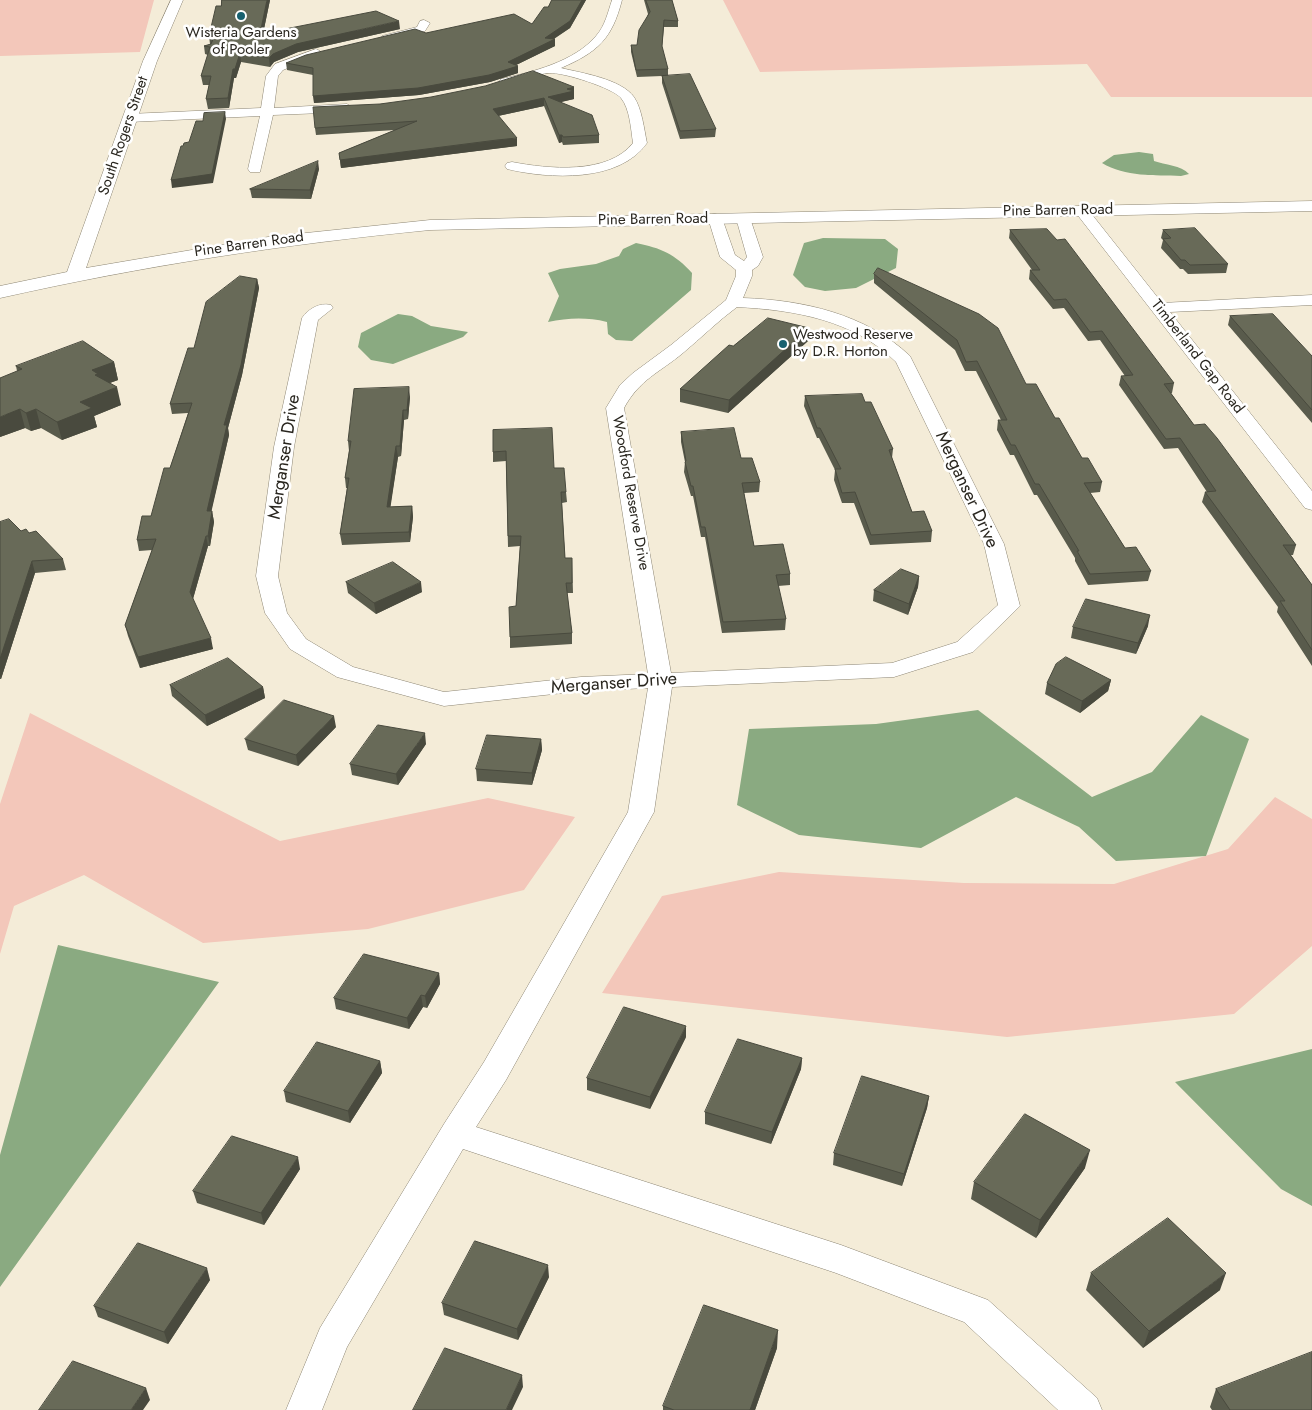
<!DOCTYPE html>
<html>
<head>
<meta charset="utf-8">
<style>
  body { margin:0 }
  canvas { display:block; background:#f4ecd8 }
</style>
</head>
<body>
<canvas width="1312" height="1410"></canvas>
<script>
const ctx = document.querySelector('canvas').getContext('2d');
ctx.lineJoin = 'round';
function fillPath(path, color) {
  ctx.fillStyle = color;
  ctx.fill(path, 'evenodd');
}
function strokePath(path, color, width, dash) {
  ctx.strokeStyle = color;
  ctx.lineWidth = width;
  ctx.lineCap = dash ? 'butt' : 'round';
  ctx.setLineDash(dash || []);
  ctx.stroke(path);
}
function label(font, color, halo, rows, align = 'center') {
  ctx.font = font + ' Jost,sans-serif';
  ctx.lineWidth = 5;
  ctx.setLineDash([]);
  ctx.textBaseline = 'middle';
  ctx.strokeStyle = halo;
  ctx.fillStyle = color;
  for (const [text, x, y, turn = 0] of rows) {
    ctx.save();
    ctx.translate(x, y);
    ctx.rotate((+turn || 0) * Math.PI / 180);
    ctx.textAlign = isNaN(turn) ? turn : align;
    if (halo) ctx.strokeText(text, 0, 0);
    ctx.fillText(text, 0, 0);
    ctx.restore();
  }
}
const green = new Path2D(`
  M0,0H154L140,52L0,56Z
  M723,0H1312V97H1111L1087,64L760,72Z
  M30,713L280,841L488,798L575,817L524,890L368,929L203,943L84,875L14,906L0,954V804Z
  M1275,797L1312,819V946L1234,1014L1007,1037L602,993L662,896L779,872L964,883L1114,884L1228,849Z`);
const water = new Path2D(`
  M1139,152L1153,154L1154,161C1165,165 1181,165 1189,174L1181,176C1155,175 1125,177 1102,163L1114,155Z
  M823,238L885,239L898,249L896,268L856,288L825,291L805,287L793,275L804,243Z
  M636,243C661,248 675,254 692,273L691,290L632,341L616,340L608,334L607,322C586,317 568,318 548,322L559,296L548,273L560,269L596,264L619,256L623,249Z
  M398,314L412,316L431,326L468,332L463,337L393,364L371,360L358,347L361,333Z
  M978,710L1092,797L1152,772L1201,715L1249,739L1206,856L1116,861L1079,827L1016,797L921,848L799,835L737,805L749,729L876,724Z
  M58,945L219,982L0,1287V1155Z
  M1312,1049V1206L1281,1189L1175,1082Z`);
const street = new Path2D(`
  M612,0H622C612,39 598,52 561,68C582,73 621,79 634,97C642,109 644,129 647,143C619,183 549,179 507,169L505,166L507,163L512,162C548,169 608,175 633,143C631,130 630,109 621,98C613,88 563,72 549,73C539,73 517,83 505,86L499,82L501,79C532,72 574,62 596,36C605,26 608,12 612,0Z
  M424,20L430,23L425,31L386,41L380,38L382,36L417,27L420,21Z
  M316,49L320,51L322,53L320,55L283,70L278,76L274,108L347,104L353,108L347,112L273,115L260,172H250L248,169L260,116L129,122L123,118L129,114L261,108L266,76L275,64Z
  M1081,206L1086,207L1162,303L1312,295V305L1170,312L1312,491V510L1305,508L1076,213L1074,210L1076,207Z
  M715,214L720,215L722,218L735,255L744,261L747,257L736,218L738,215H748L750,218L763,257L758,266L752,270V276L743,298C803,300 866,314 910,356L1004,544L1020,606L973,652L894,677L672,687L654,812L506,1080L476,1127L841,1245L988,1300L1097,1398L1102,1410H1058L964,1322L836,1273L463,1149L347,1347L322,1410H286L320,1328L444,1124L484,1062L628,812L648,688L581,691L444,706L337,677L290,649L265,613L256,576L274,447L302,318C308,309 320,302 331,305L333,308L318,320L294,447L278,576L287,613L306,639L353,667L444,692L581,677L648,674L606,408L620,385L633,373L671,345L726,300L736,276V270L720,257L708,218L710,215ZM737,307C795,310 854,320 896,362L984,544L998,605L957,642L892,663L671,673L624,408C640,379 659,373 683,353C701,338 718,321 737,307Z`);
const secondary = new Path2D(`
  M171,0H183L157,61L86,268L268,237L430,220L1312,201V211L430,230C285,244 142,266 0,298V286L67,272L143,61Z`);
const wall = new Path2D(`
  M270,0L263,34L400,29L298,52L274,62L270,67L241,62L236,78H234L229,108L208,109L206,99L209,85H203L201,76L208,55L205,54L204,46L211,44H210L209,36Z
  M552,0H586L570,28L554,39H555V46L516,65L518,73L490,82L419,95L314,103L313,75L287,70L286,63L426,33L532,24L548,7Z
  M644,0H672L678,21V27H664L662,47L668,69V75L716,129L715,137L680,139L662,83V76L637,77L631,52V45H637L648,14Z
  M574,87V99L560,102L599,135V143L563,145L562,142L559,143L544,106L498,116L517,146L341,168L339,153L395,130L316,135L315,128L380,104Z
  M319,169L311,199L252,198L250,189Z
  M1010,230L1174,383L1172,393H1171L1194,425L1296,545L1293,555H1291L1312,585V666L1277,612L1278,607L1202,502L1205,492H1207L1178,448L1164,449L1119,385L1121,376H1125L1100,340L1088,341L1064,308L1053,309L1029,279L1030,270H1032L1009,238Z
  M1163,230L1228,264L1226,273L1188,274L1183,269H1180L1161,248L1163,240L1161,238Z
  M874,274L1026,384L1055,418L1082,458L1102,482L1100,492L1090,493L1125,548L1151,571L1148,581L1088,585L1075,561V558L1037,495H1034L1014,455H1010L997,430L998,420H1001L976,371H965L955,350L874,283Z
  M257,279L259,288L242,375L228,428L229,435L211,511H212L214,522L210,546H208L193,599L213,649L140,668L128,636L125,625L152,550L139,551L137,540L151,516L170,468L188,413L172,414L170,404L194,348Z
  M1230,316L1312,356V423L1228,325Z
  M808,341L728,413L680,402V389Z
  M114,362L118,380L110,383L121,405L94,416L97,427L62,440L41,428L31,431L25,428L0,437L17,371L16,366Z
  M805,396L865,402L893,449L892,458L912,512L932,531L931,542L870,545L854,503H842L834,480L835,470L819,438H817L804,406Z
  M410,397L408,419L404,420L401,456L398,457L390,507L412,506L413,517L410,542L342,545L340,534L347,488H346L345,478L349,451L348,441Z
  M493,430L554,468L566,492L567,502L562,503L565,558H572L573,593H567L572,633V644L510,648V637L516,606L520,546L508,547L506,461L493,462Z
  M681,432L741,458L760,482L759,492L744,493L754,546L790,574V585L778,586L786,619L785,630L722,633L705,537H701L693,496H691L684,472L685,462L681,442Z
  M0,522L21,531L29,533L63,559L66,570L35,573L1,679H0Z
  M919,576L918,587L908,615L873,601L874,590Z
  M346,582L422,592L376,614L348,593Z
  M1148,626L1136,654L1071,638L1073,627Z
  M1111,680L1108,691L1080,713L1045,694L1047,683Z
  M170,685L263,687L265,698L207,726L172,696Z
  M336,727L298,766L248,750L245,739Z
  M541,739L542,750L532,785L477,781L476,769Z
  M426,744L398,785L352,775L350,764Z
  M439,973L440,984L427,1008L423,1007L409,1029L336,1009L334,998Z
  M686,1037L650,1109L587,1090V1078Z
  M802,1058L801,1069L771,1144L705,1124V1112Z
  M380,1061L382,1073L350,1123L286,1102L284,1091Z
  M929,1096L927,1108L902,1186L833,1165L834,1153Z
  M1085,1168L1036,1238L971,1199L974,1182Z
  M300,1169L264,1225L197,1203L193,1191Z
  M1091,1273L1220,1290L1143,1348L1086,1290Z
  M549,1277L518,1340L444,1315L442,1303Z
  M210,1280L168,1344L98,1317L94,1306Z
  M777,1348L755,1410H663V1406Z
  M1216,1389L1312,1410H1212L1210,1407Z`);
const shadedWall = new Path2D(`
  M267,0H270L261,43L260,34Z
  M582,0H586L570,28L550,41L555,39V46L508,69V62L545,38Z
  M399,21L400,29L298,52L274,62L270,67L269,58L273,54L296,44Z
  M240,53L241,62L236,78H234L229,108L228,98L233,69Z
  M518,66V73L490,82L419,95L314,103L313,96Z
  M574,87V99L549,105L548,97L567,89Z
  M544,98V106L493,117V109Z
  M225,112L226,119L213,183L172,188L171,180Z
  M559,135H562V142L559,143Z
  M517,138V146L341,168L340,160Z
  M318,161L319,169L311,199L310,190Z
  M257,279L259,288L242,375L228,428L229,435L209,522L207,511L224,425Z
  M809,328L808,341L728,413L729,400Z
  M114,362L118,380L101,386L92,370Z
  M117,387L121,405L94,416L97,427L62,440L57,422L80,402Z
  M409,387L410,397L408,419L407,410Z
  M20,409L25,428L0,437V417Z
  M36,409L41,428L31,431L26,413Z
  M403,410L404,420L401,456L400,446Z
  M396,446L398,457L389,517L387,507Z
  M412,506L413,517L410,542L409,532Z
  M212,511L214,522L210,546L208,536Z
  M206,536L208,546L192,602L190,592Z
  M32,561L35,573L1,679L0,676V659Z
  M919,576L918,587L908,615L909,604Z
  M421,582L422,592L376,614L374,603Z
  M1150,615L1148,626L1136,654L1138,643Z
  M211,638L213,649L140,668L138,657Z
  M1111,680L1108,691L1080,713L1082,701Z
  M263,687L265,698L207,726L205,715Z
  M334,716L336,727L298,766L296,755Z
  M425,733L426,744L398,785L396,774Z
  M541,739L542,750L532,785V773Z
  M439,973L440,984L427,1008L425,996Z
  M421,995L423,1007L409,1029L407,1018Z
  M686,1026V1037L650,1109V1097Z
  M802,1058L801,1069L771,1144L772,1132Z
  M380,1061L382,1073L350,1123L348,1111Z
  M929,1096L927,1108L902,1186L904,1174Z
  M1090,1150L1085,1168L1036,1238L1040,1220Z
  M298,1157L300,1169L264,1225L261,1213Z
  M548,1265L549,1277L518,1340L517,1329Z
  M207,1268L210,1280L168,1344L164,1332Z
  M1226,1273L1220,1290L1143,1348L1149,1331Z
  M778,1330L777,1348L755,1410H750Z
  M522,1375L523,1387L512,1410H506Z
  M146,1388L150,1400L143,1410H131Z`);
const building = new Path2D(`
  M222,0H267L260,34L376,11L399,21L296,44L273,54L269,58L240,53L235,69H233L228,98L206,99L211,76H201L210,47L204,46L211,44L214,37L209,36L216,6H221Z
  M552,0H582L570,21L545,38L555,39L508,62L518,66L489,75L418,88L313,96V68L286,63L306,55L415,29L426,33L514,14L532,24L544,7H548Z
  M646,0H672L678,21L664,20L662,46L668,69L636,70L631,45H637L639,30L650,12Z
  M533,71L574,87L567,89L574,91L548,97L592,115L599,135L563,137L562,135H559L544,98L493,109L517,138L497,140L340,160L339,153L417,121L315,128L313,107L380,104L431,97L485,86Z
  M690,74L716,129L680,131L662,76Z
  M225,112L212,174L171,180L181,146H183L184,143L189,142L196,121H203L204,113Z
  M318,161L310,190L250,189Z
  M1195,228L1228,264L1190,265L1185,260H1181L1163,239L1171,238L1163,230Z
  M1047,229L1057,240L1065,239L1174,383L1164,384L1194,425L1205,424L1217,438L1296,545H1283L1312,585V650L1280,601H1285L1205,492L1216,491L1180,438L1166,439L1121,376L1133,375L1102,331L1090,332L1066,299L1054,300L1030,270H1040L1010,230Z
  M878,268L979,314L998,328L1026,384H1036L1055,418H1059L1082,458H1088L1102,482L1084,483L1125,548L1136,547L1151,571L1090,574L1077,551H1079L1039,484H1035L1015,445H1011L998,420H1007L977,361L966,362L957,340L874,274Z
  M240,276L257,279L241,365L224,425H227L207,511H212L208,536H206L190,592L211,638L138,657L125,625L156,539L137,540L142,516H151L164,468H170L192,403L170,404L188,348H194L206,302Z
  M1273,314L1312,356V410L1230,316Z
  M768,318L809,328L729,400L680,389L729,345L733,346Z
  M83,341L114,362L92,370L98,374L95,375L117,387L80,402L92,408L57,422L36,409L26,413L20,409L0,417V378L22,369L16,366Z
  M409,387L407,410H403L400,446H396L387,507L412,506L409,532L340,534L349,478H345L351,441H348L354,389Z
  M862,394L865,402H871L893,449L889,450L912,512L924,511L932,531L871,535L855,492L842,493L835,469H841L820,428H817L805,396Z
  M552,428L554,468H564L566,492H561L565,558H572V583H566L572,633L510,637L509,607L516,606L521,536H508L506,451L493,452V430Z
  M734,428L741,458H752L760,482L742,483L754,546L783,544L790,574L776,575L786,619L723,622L705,527H701L693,486H691L685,462L686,461L681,432Z
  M9,519L21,531L26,529L29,533L36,531L63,559L32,561L0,659V522Z
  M393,562L421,582L374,603L346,582Z
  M901,569L919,576L909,604L874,590Z
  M1086,599L1150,615L1138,643L1073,627Z
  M1066,657L1111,680L1082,701L1047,683L1056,664Z
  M228,658L263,687L205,715L170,685Z
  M284,700L334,716L296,755L245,739Z
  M378,725L425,733L396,774L350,764Z
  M487,735L541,739L532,773L476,769Z
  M364,954L439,973L425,996L421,995L407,1018L334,998Z
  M624,1007L686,1026L650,1097L587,1078Z
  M738,1039L802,1058L772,1132L705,1112Z
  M317,1042L380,1061L348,1111L284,1091Z
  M862,1076L929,1096L904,1174L834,1153Z
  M1025,1114L1090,1150L1040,1220L974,1182Z
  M232,1136L298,1157L261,1213L193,1191Z
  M1168,1218L1226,1273L1149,1331L1091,1273Z
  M475,1241L548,1265L517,1329L442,1303Z
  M138,1243L207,1268L164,1332L94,1306Z
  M704,1305L778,1330L750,1410H674L663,1406Z
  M445,1348L522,1375L506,1410H413Z
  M1312,1352V1410H1230L1216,1389Z
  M73,1361L146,1388L131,1410H39Z`);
const markers = [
  [241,16,5,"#17606f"],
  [783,344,5,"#17606f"]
];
const farPoinames = [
  ["Wisteria Gardens",241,33],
  ["of Pooler",241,50],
  ["Westwood Reserve",793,335,"left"],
  ["by D.R. Horton",793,352,"left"]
];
const farStreetnames = [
  ["South Rogers Street",124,136,-71],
  ["Pine Barren Road",1058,211,-1],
  ["Pine Barren Road",653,220,-1],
  ["Pine Barren Road",249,245,-8],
  ["Timberland Gap Road",1197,357,52],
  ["Woodford Reserve Drive",630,493,80]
];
const streetNames = [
  ["Merganser Drive",285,457,-81],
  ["Merganser Drive",966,490,65],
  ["Merganser Drive",614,684,-4]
];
fillPath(green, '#f3c7ba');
fillPath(water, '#8aaa81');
strokePath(street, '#8d8674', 1);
strokePath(secondary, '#8d8674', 1);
fillPath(street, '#fff');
fillPath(secondary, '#fff');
fillPath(wall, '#595b4c');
fillPath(shadedWall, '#494a3e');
fillPath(building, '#686a58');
strokePath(building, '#494a3e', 1);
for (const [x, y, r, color] of markers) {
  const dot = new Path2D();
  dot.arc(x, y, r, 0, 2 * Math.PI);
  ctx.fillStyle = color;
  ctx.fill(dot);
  strokePath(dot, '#fff', 2);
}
label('15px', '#29261f', '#fff', farPoinames);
label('15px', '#29261f', '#fff', farStreetnames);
label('18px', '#29261f', '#fff', streetNames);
</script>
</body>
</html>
